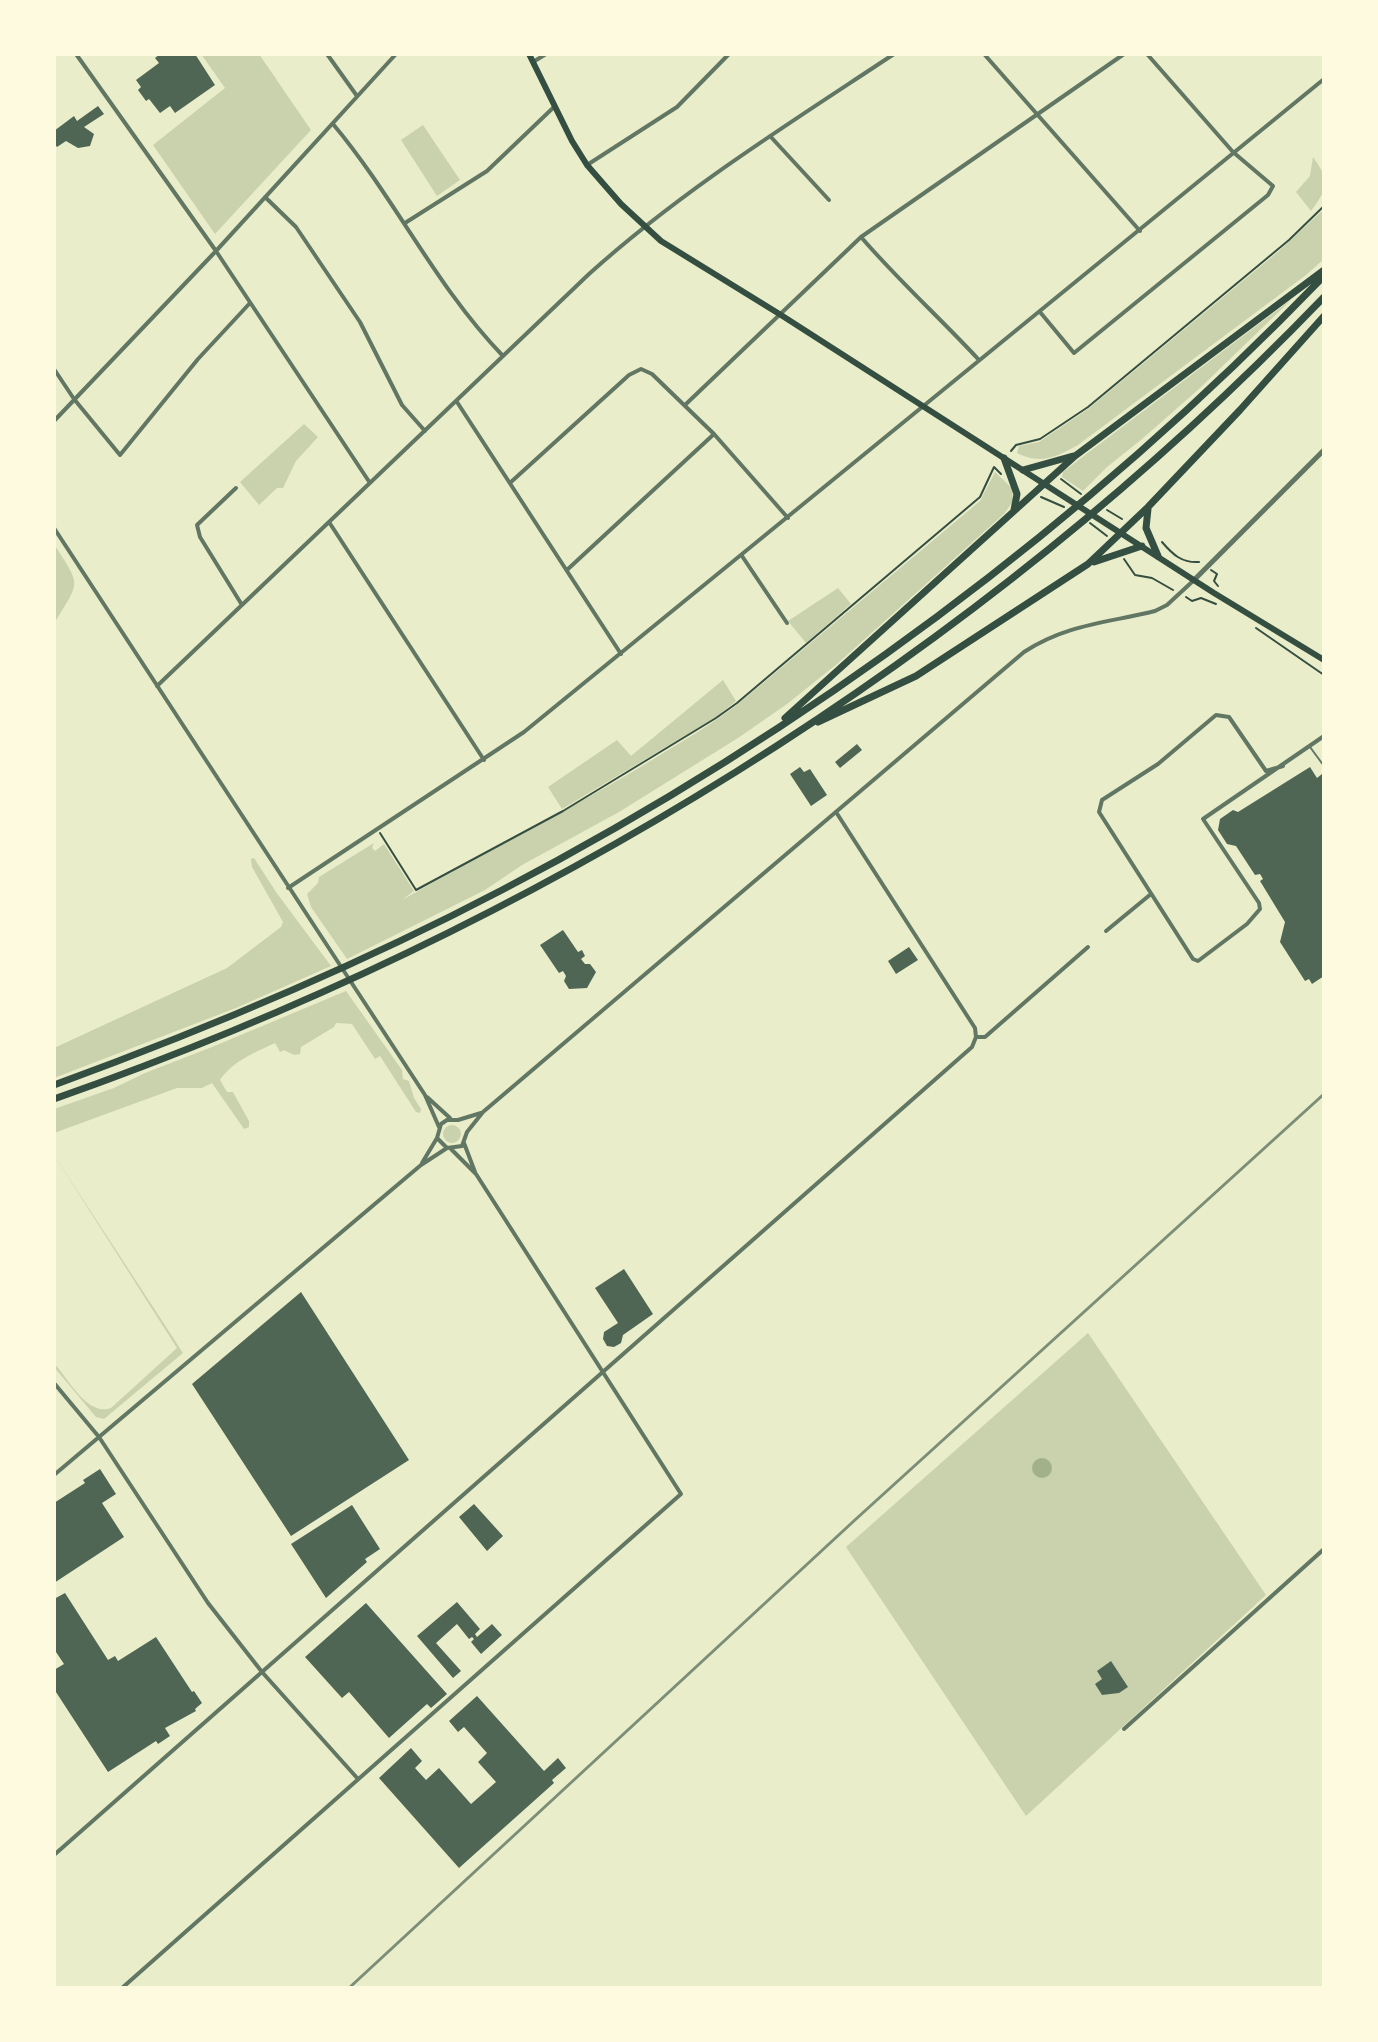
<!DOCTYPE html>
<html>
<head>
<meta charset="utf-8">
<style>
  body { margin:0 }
  #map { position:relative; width:1378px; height:2042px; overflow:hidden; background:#e9edc9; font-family:Jost,sans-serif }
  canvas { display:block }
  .frame { position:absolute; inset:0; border:56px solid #fefae0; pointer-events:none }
</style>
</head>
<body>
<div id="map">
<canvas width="1378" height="2042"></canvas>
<div class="frame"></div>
</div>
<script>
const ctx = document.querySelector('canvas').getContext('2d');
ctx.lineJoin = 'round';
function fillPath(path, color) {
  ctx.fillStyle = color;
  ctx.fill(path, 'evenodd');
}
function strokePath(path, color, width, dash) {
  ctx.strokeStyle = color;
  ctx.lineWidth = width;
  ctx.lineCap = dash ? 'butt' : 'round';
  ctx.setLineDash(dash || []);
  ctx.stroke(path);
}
const green = new Path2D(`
  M201,54H259L311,130L215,234L153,145L225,88Z
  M423,125L460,180L437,196L401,140Z
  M1313,157C1330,180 1328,189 1311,211L1296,192L1310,176Z
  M1324,209V259L1306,275L1078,445C1056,457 1041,465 1017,453L1019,446L1039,442L1088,409L1279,251Z
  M1292,299L1200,388L1142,439L1107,467L1083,491L1062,477L1063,472L1089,452Z
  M304,424L318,437L296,461L283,488H277L259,505L240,482Z
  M995,472L1013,489L1012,502L1005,513L837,664L787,704L738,738L619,812L522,865L485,890L347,959L311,907L307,894L318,883L319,877L374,843L372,848L375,851L384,844L414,891L402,900C485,853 570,810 652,760C681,742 711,725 738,704L980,501Z
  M54,544C82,588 80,580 54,624Z
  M838,588L851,604L806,643L788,621Z
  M723,680L736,701L716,717L562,809L548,787L617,740L631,756Z
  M254,858L276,892L331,966L236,1008L54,1078V1048L227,968L281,927L283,922L252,867L251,859Z
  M346,991L402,1070L403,1079L409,1081L414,1098L421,1109L420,1113L416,1112L380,1056L375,1059L352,1024L336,1023L334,1027L301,1047L300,1054L294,1055L284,1050L280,1052L275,1043C254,1053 233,1061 220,1080L227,1092H233L249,1121V1127L244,1129L212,1083L202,1088H177L54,1133V1109L114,1088L145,1073L212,1047Z
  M443 1134a9 9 0 1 1 18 0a9 9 0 1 1-18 0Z
  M54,1155L183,1353L104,1419L96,1417L54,1367V1363C68,1379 88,1417 111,1408L177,1348Z
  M1088,1333L1266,1595L1026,1816L846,1547Z`);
const water = new Path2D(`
  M1032 1468a10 10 0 1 1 20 0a10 10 0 1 1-20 0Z`);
const building = new Path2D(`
  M160,54H195L215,85L175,113L170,106L160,113L149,99L146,101L138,90L141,87L136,80L159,63L155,58Z
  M98,106L104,114L84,127L94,134L90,146L78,148L66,141L57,147L54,143V131L74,116L77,121Z
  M857,744L862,750L840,768L835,762Z
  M800,767L804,772L810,769L827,795L811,806L790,774Z
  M1310,767L1317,778L1322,774L1324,777V976L1312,984L1309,979L1305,981L1280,942L1285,922L1260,881L1263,879L1260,874L1255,875L1236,846L1227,844L1218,830L1220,819L1233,810L1238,812Z
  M563,930L578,952L582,950L585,956L581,959L585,964H590L596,972L587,988L569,989L564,981L566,976L563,971L559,973L540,945Z
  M909,947L918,960L896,974L888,961Z
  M624,1269L653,1314L623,1335L621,1343L614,1347L607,1346L603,1339L604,1332L618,1323L595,1288Z
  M301,1292L409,1460L291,1536L192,1384Z
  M100,1469L116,1494L102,1503L124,1537L54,1583V1503L85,1483L83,1480Z
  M474,1504L503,1536L487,1551L459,1517Z
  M352,1505L380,1549L365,1559L367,1562L326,1598L291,1544Z
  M65,1593L108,1660L115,1656L118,1661L156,1637L192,1692L194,1691L202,1703L195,1709L196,1711L165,1728L170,1736L158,1744L156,1741L108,1772L54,1689V1670L64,1664L54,1649V1599Z
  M457,1602L480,1629L475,1634L477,1637L492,1624L502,1635L481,1654L471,1642L474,1639L472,1637L469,1639L457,1624L436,1643L461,1671L453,1678L417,1636Z
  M366,1603L447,1694L431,1708L427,1704L389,1738L349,1692L342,1698L305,1657Z
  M1111,1661L1128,1687L1119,1693L1102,1695L1095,1684L1102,1679L1097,1671Z
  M477,1696L544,1771L558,1758L566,1768L552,1780L554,1783L459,1868L379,1778L411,1748L422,1761L415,1768L426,1780L439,1768L471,1804L496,1782L478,1762L487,1753L464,1727L458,1732L449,1721Z`);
const path = new Path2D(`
  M1011,451L1016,445L1040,439L1088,407L1289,240L1324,206
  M1061,479L1081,494
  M1041,497L1064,507
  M1107,510L1122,519
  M1090,523L1107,536
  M1162,542C1173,555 1182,563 1199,562
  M1124,559L1135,575L1152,578L1173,590
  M1211,570L1217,574L1214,581L1218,586
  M1186,597L1192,601L1201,598L1216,604
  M1256,628L1324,675
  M380,833L416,890L563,811L716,718L737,703L980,497L994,467L1001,474`);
const service = new Path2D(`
  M1310,747L1324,766`);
const minor = new Path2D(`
  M76,54L216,251L370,483
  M327,54L357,96
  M984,54L1140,231
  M533,62L546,54
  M333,124C395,198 436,287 503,356
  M770,136L829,200
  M587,165L677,107L729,54
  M265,197L296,227L360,322L402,405L425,431
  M405,223L487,171L555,106
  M861,237C898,280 940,318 979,360
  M1040,312L1074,353L1268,195L1273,186L1233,152L1147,54
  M54,369L74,399L120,455L198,359L250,303
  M457,402L621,654
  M685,405L861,237L1124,54
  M54,421L216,251L396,54
  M511,482L629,375L641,369L652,374L714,434L788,518
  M236,488L197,525L200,537L242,605
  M329,522L484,760
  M54,528L425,1095L439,1127
  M742,556L787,623
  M568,569L714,434
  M157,686L589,274C682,190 790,123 894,54
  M1283,766L1266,771L1229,717L1216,715L1158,764L1102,800L1099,812L1193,959L1198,961L1247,924L1260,909L1259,903L1203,819L1324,736
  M288,888L524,732L1324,79
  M1106,931L1151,894
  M976,1037H985L1088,947
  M427,1097L450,1118
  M437,1138L447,1148L462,1146L467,1132L483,1112L1024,652C1067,624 1107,623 1155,611L1167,605L1193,581
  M464,1143L475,1172
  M422,1163L437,1138L441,1124L447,1120H458L481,1113
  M54,1383L99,1437L208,1603L262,1672L358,1779
  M54,1475L421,1165L447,1148
  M1124,1729L1324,1549
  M54,1855L972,1047L976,1037L975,1028L836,812
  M122,1988L681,1494L476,1174L451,1149`);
const tertiary = new Path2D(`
  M1194,580L1324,450`);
const secondary = new Path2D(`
  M529,54L572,141L587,165L621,204L661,241L781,315L1214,593L1324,660`);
const trunk = new Path2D(`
  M1004,458L1017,494L1014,510
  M1023,470L1073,456
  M1148,509L1146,528L1158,556
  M1094,562L1142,546
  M785,718L1075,456L1324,270
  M818,722L916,676L1088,564L1148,507L1240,410L1324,316
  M54,1085C207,1029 357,966 502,890C805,732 1086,523 1324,276
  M54,1099C529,932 974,661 1324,297`);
const rail = new Path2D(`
  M349,1988L856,1519L1324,1094`);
fillPath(green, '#cad2ad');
fillPath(water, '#a3b18a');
fillPath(building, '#4f6655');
strokePath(path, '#344e41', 2);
strokePath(service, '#617663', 2);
strokePath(minor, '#617663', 4);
strokePath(tertiary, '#617663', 5);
strokePath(secondary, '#344e41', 6);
strokePath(trunk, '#344e41', 7);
strokePath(rail, '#7c8e77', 3);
</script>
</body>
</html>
